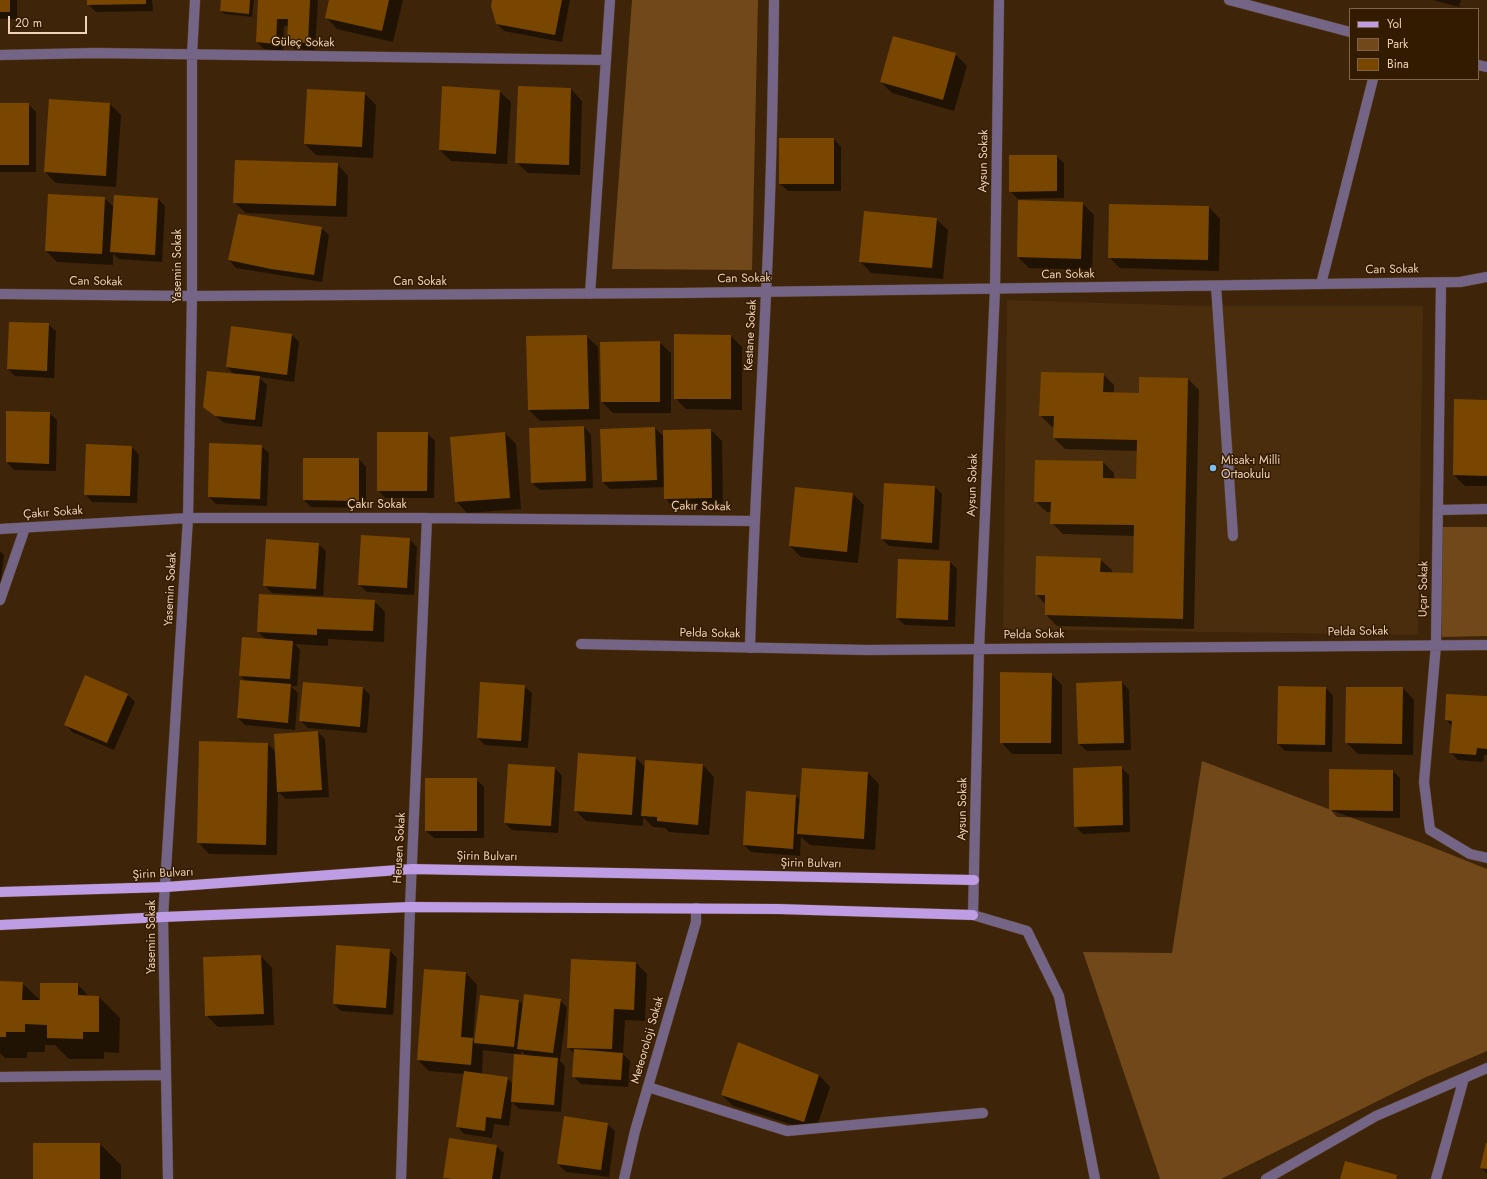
<!DOCTYPE html>
<html>
<head>
<meta charset="utf-8">
<style>
  body { margin:0 }
  #map { position:relative; width:1487px; height:1179px; overflow:hidden; background:#3e2408; font-family:Jost,sans-serif }
  canvas { display:block }
  .legend { position:absolute; left:1349px; top:8px; width:130px; height:72px; box-sizing:border-box; background:#331b00; border:1px solid #7e654a; margin:0; padding:5px 7px; list-style:none; font-size:12px; color:#efd3b9 }
  .legend li { display:flex; align-items:center; gap:8px; height:20px }
  .legend b { width:20px; border:1px solid #7e654a }
  .scale { position:absolute; left:8px; top:16px; width:79px; height:18px; box-sizing:border-box; border:2px solid #efd3b9; border-top:0; padding-left:5px; font-size:12px; line-height:14px; white-space:nowrap; color:#efd3b9; -webkit-text-stroke:3px #331b00; paint-order:stroke }
</style>
</head>
<body>
<div id="map">
<canvas width="1487" height="1179"></canvas>
<ul class="legend">
<li><b style="height:5px;background:#be9de4"></b>Yol</li>
<li><b style="height:11px;background:#71481a"></b>Park</li>
<li><b style="height:11px;background:#794600"></b>Bina</li>
</ul>
<div class="scale">20 m</div>
</div>
<script>
const ctx = document.querySelector('canvas').getContext('2d');
ctx.lineJoin = 'round';
function fillPath(path, color) {
  ctx.fillStyle = color;
  ctx.fill(path, 'evenodd');
}
function strokePath(path, color, width, dash) {
  ctx.strokeStyle = color;
  ctx.lineWidth = width;
  ctx.lineCap = dash ? 'butt' : 'round';
  ctx.setLineDash(dash || []);
  ctx.stroke(path);
}
function label(font, color, halo, rows, align = 'center') {
  ctx.font = font + ' Jost,sans-serif';
  ctx.lineWidth = 3;
  ctx.setLineDash([]);
  ctx.textBaseline = 'middle';
  ctx.strokeStyle = halo;
  ctx.fillStyle = color;
  for (const [text, x, y, turn = 0] of rows) {
    ctx.save();
    ctx.translate(x, y);
    ctx.rotate((+turn || 0) * Math.PI / 180);
    ctx.textAlign = isNaN(turn) ? turn : align;
    if (halo) ctx.strokeText(text, 0, 0);
    ctx.fillText(text, 0, 0);
    ctx.restore();
  }
}
const built = new Path2D(`
  M1007,300L1201,306H1423L1418,635L1003,629Z`);
const green = new Path2D(`
  M632,0H758L752,270L612,269Z
  M1441,527H1487V636L1442,637Z
  M1202,761L1347,816L1422,843L1487,869V1051L1424,1078L1221,1179H1160L1083,952L1172,953Z`);
const shadow = new Path2D(`
  M0,0H17V19H0Z
  M88,0H152L153,11L96,12L88,4Z
  M222,0H254L252,17L225,14L221,11Z
  M259,0H318L315,50L295,49L288,42L289,26H284L283,51L264,49L257,42Z
  M330,0H403L393,42L337,29L326,17Z
  M493,0H570L562,42L504,31L496,23Z
  M1433,0H1461L1459,7Z
  M955,54L967,66L954,111L892,93L881,82Z
  M519,87L571,89L582,101L580,175L528,173L516,162Z
  M499,91L511,102L507,164L451,161L440,150Z
  M364,93L376,105L373,158L316,155L305,144Z
  M50,100L110,104L121,115L116,187L56,183L45,172Z
  M0,104H28L36,112V172H0Z
  M834,139L841,147V191H788L780,184Z
  M1056,156L1064,163V198L1018,199L1010,191Z
  M337,164L348,176L347,217L246,213L234,202Z
  M104,198L114,207L158,199L165,206L162,262L119,259L113,254V265L57,262L46,251Z
  M1082,203L1094,215L1092,270L1029,268L1018,257Z
  M1110,205L1209,207L1220,219L1219,271L1120,268L1109,257Z
  M936,219L948,230L943,279L871,273L860,261Z
  M321,228L329,235L322,282L236,268L229,260Z
  M48,324L56,331L54,378L15,376L8,369Z
  M292,335L299,342L294,382L259,377L267,385L262,427L224,423L204,406L235,375L227,367Z
  M586,336L598,347L600,419L540,421L529,410Z
  M731,336L742,347V410L686,409L675,398Z
  M659,342L671,353V413H613L602,402Z
  M1103,374L1114,385V394H1140L1188,379L1199,390L1194,629L1057,626L1046,615V605L1036,594L1100,559L1112,570V574H1134L1135,536L1063,534L1052,523V512H1047L1035,501L1103,462L1114,473V479L1137,480L1138,451L1065,449L1054,438V427H1052L1040,415Z
  M1487,401V486H1465L1454,475Z
  M7,412L49,413L57,420L56,471L14,470L7,462Z
  M584,427L591,435L593,488L540,490L532,483Z
  M655,428L664,437L711,430L722,441L723,509L676,510L665,498V487L610,489L603,482Z
  M427,433L435,441L434,498H385L378,490Z
  M505,433L516,444L521,509L467,513L456,501Z
  M261,446L269,453L267,506L216,504L209,497Z
  M132,447L139,455L137,503L92,502L85,494Z
  M359,459L366,467V508L311,507L304,500Z
  M935,487L942,494L939,550L889,546L882,539Z
  M853,494L864,505L858,563L801,557L790,546Z
  M409,539L417,547L414,595L367,592L359,585Z
  M318,544L326,551L323,596L272,593L264,585Z
  M0,551L4,555L0,589Z
  M950,562L957,569L955,627L905,625L897,618Z
  M374,601L385,612L384,642L328,639V646L295,644L300,650L297,686H291L298,693L295,730L245,725L238,718L246,682L240,675L267,640L258,632Z
  M1051,674L1062,685V754H1012L1001,742Z
  M1122,682L1129,690L1131,750L1087,751L1079,744Z
  M304,683L363,688L370,695L367,733L308,728L301,721Z
  M524,686L532,693L528,748L485,745L478,738Z
  M1326,688L1333,696L1332,752L1285,751L1278,744Z
  M1403,688L1414,700L1413,755L1358,754L1346,742Z
  M128,695L135,702L114,750L72,732L65,724Z
  M1487,697V755H1484L1483,762L1458,760L1450,752L1452,726L1446,720Z
  M318,732L325,739L329,797L286,799L278,792L277,855L209,854L198,842L200,742L268,744L276,752Z
  M636,758L646,768V761L703,765L714,777L709,835L669,832L665,828L653,827L643,817V826L586,821L575,810Z
  M1121,767L1129,775L1130,832L1083,834L1075,826Z
  M555,768L562,776L558,833L512,830L505,823Z
  M1393,771L1400,778V818L1337,817L1330,809Z
  M868,773L879,784L875,850L810,845L801,837L800,856L751,852L744,845L796,796L801,801Z
  M476,779L484,787V838H434L426,831Z
  M389,950L397,958L393,1015L341,1011L334,1004Z
  M261,956L272,968L274,1025L218,1027L206,1015Z
  M636,963L647,974L645,1021L625,1020L623,1054L630,1061L628,1087L581,1084L573,1076L575,1054L568,1047Z
  M425,970L466,973L477,985L473,1040L475,1042L519,1001L524,1005L560,1000L567,1008L560,1061L565,1066L561,1112L519,1109L512,1102L509,1126L494,1124L492,1138L464,1134L457,1126L464,1074L429,1071L418,1060ZM483,1050L515,1054L513,1084L507,1078L482,1075ZM521,1051L526,1056H521Z
  M0,982L22,983L41,1001L77,984L90,997H99L120,1018L119,1053L104,1052V1059H69L55,1045H45V1052H27V1058H5L0,1053Z
  M738,1043L819,1075L830,1087L815,1132L733,1106L722,1095Z
  M607,1124L615,1131L609,1177L566,1172L558,1164Z
  M100,1144L121,1165V1179H34Z
  M1487,1145V1173L1481,1167Z
  M496,1146L504,1153L500,1179H446L444,1177Z`);
const building = new Path2D(`
  M0,0H10V12H0Z
  M87,0H146V4L87,5Z
  M221,0H250L249,14L220,11Z
  M258,0H310L308,43L287,42L288,19H277L276,44L256,42Z
  M329,0H389L382,31L325,18Z
  M492,0H562L555,35L496,24L491,6Z
  M893,36L956,53L943,100L880,82Z
  M442,86L500,90L496,154L439,150Z
  M518,86L571,88L569,165L515,163Z
  M307,89L365,92L362,147L304,144Z
  M49,99L110,103L106,176L44,172Z
  M0,103H29V165H0Z
  M779,138H834V184H779Z
  M1009,155H1057V191L1009,192Z
  M235,160L338,163L336,206L233,203Z
  M48,194L105,197L102,254L45,251Z
  M114,195L158,198L155,255L110,252Z
  M1018,200L1083,202L1081,259L1017,257Z
  M1109,204L1209,206L1208,260L1108,258Z
  M864,211L937,218L932,268L859,262Z
  M238,214L322,227L314,275L271,269L228,260Z
  M9,322L49,323L47,371L7,369Z
  M231,326L292,334L287,375L226,367Z
  M674,334L731,335V399H674Z
  M587,335L589,409L528,410L526,336Z
  M660,341V402H601L600,342Z
  M207,371L260,376L255,420L215,416L203,407Z
  M1041,372L1104,373L1103,392L1139,393V377L1188,378L1183,619L1045,615V595H1035L1036,556L1101,558L1100,572L1133,573L1134,525L1050,524L1051,502H1034L1035,460L1103,461V478L1136,479L1137,440L1053,438L1054,416H1039Z
  M1454,399L1487,400V476L1453,475Z
  M6,411L50,412L49,464L6,462Z
  M584,426L586,481L531,483L529,428Z
  M655,427L657,480L602,482L600,429Z
  M711,429L712,498L664,499L663,430Z
  M377,432H428L427,491H377Z
  M505,432L510,498L455,502L450,437Z
  M209,443L262,445L260,499L208,497Z
  M86,444L132,446L130,496L84,495Z
  M303,458H359V501L303,500Z
  M884,483L935,486L932,543L881,539Z
  M795,487L853,493L847,552L789,546Z
  M361,535L410,538L407,588L358,585Z
  M266,539L319,543L316,589L263,586Z
  M898,559L950,561L948,620L896,618Z
  M259,594L375,600L373,631L317,629V635L257,632Z
  M242,637L293,641L290,679L239,676Z
  M1000,672L1052,673L1051,743H1000Z
  M85,675L128,694L107,743L64,725Z
  M240,680L291,684L288,723L237,718Z
  M1122,681L1124,743L1078,744L1076,683Z
  M303,682L363,687L360,727L299,721Z
  M480,682L525,685L521,741L477,738Z
  M1278,686L1326,687L1325,745L1277,744Z
  M1346,687H1403L1402,744L1345,743Z
  M1446,694L1487,696V749L1477,748L1476,755L1449,753L1452,721L1445,720Z
  M318,731L322,790L277,792L274,734Z
  M199,741L268,743L266,845L197,843Z
  M578,753L636,757L632,815L574,811Z
  M645,760L703,764L698,825L657,821V817L641,816Z
  M508,764L555,767L551,826L504,823Z
  M1122,766L1123,825L1074,827L1073,768Z
  M802,768L868,772L864,839L797,834Z
  M1329,769L1393,770V811L1329,810Z
  M425,778H477V831H425Z
  M746,791L796,795L793,849L743,845Z
  M336,945L390,949L386,1008L333,1004Z
  M261,955L264,1014L205,1016L203,957Z
  M571,959L636,962L634,1010L614,1009L612,1049L567,1048Z
  M424,969L466,972L461,1037L473,1038L471,1065L417,1060Z
  M0,981L23,982L22,1000H40V983H78V995L99,996V1032H83V1039L47,1038V1025L25,1024V1032H6V1037H0Z
  M524,994L561,999L553,1053L517,1049Z
  M480,995L519,1000L514,1047L474,1043Z
  M738,1042L819,1075L804,1122L721,1095Z
  M574,1049L623,1053L621,1080L572,1077Z
  M514,1054L558,1058L554,1105L511,1102Z
  M464,1071L508,1077L501,1119L486,1117L485,1131L456,1127Z
  M564,1116L608,1123L601,1170L557,1164Z
  M449,1138L497,1145L492,1179H452L443,1178Z
  M33,1143H100V1179H33Z
  M1486,1143H1487V1169L1480,1168Z
  M1345,1161L1397,1175L1396,1179H1340Z`);
const minor = new Path2D(`
  M999,0L995,289L979,649L973,915L1027,931L1059,996L1095,1179
  M1229,0L1350,32
  M0,55L95,53L605,60
  M1478,65L1487,67
  M1441,283L1436,645L1424,782L1430,830L1470,854L1487,858
  M1321,284L1373,79
  M1216,286L1233,536
  M0,294L192,296L680,293L1460,282L1487,277
  M590,294L610,0
  M1438,510L1487,509
  M0,529L188,518H427L754,521
  M0,600L25,528
  M581,644L867,650L1487,645
  M750,648C753,530 761,411 766,293C771,196 773,98 774,0
  M0,1077L166,1075
  M648,1087L787,1131L983,1113
  M168,1179L163,917L188,518L192,296V55L195,0
  M401,1179L410,907L427,518
  M624,1179L635,1131L696,922V908
  M1266,1179L1376,1116L1487,1068
  M1436,1179L1464,1078`);
const major = new Path2D(`
  M0,892L166,887L412,869L974,880
  M0,925L163,917L410,907L778,909L973,915`);
const markers = [
  [1213,468,4,"#7abff8"]
];
const streetNames = [
  ["Güleç Sokak",303,43,1],
  ["Aysun Sokak",984,161,-89],
  ["Yasemin Sokak",178,266,-90],
  ["Can Sokak",1392,270,-1],
  ["Can Sokak",1068,275,-1],
  ["Can Sokak",744,279,-1],
  ["Can Sokak",96,282,1],
  ["Can Sokak",420,282],
  ["Kestane Sokak",751,335,-87],
  ["Aysun Sokak",973,485,-88],
  ["Çakır Sokak",377,505],
  ["Çakır Sokak",701,507,1],
  ["Çakır Sokak",53,513,-4],
  ["Yasemin Sokak",171,589,-87],
  ["Uçar Sokak",1424,589,-89],
  ["Pelda Sokak",1358,632,-1],
  ["Pelda Sokak",710,634,1],
  ["Pelda Sokak",1034,635,-1],
  ["Aysun Sokak",963,809,-89],
  ["Heusen Sokak",400,848,-87],
  ["Şirin Bulvarı",487,857,1],
  ["Şirin Bulvarı",811,864,1],
  ["Şirin Bulvarı",163,874,-3],
  ["Yasemin Sokak",152,937,-90],
  ["Meteoroloji Sokak",648,1040,-74]
];
const poiNames = [
  ["Misak-ı Milli",1221,461],
  ["Ortaokulu",1221,475]
];
fillPath(built, '#4a2d0d');
fillPath(green, '#71481a');
fillPath(shadow, '#0007');
fillPath(building, '#794600');
strokePath(minor, '#5a4024', 11);
strokePath(major, '#5a4024', 11);
strokePath(minor, '#746587', 10);
strokePath(major, '#be9de4', 10);
for (const [x, y, r, color] of markers) {
  const dot = new Path2D();
  dot.arc(x, y, r, 0, 2 * Math.PI);
  ctx.fillStyle = color;
  ctx.fill(dot);
  strokePath(dot, '#331b00', 1.5);
}
label('12px', '#efd3b9', '#331b00', streetNames);
label('12px', '#efd3b9', '#331b00', poiNames, 'left');
</script>
</body>
</html>
